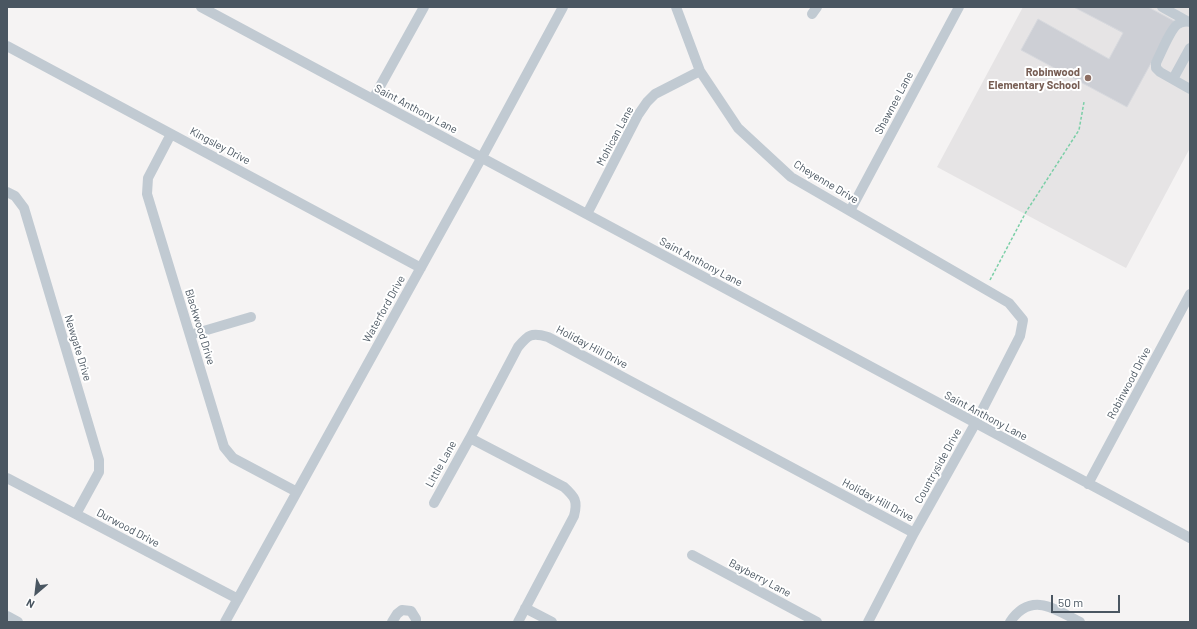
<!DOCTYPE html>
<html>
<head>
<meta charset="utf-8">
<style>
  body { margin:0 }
  #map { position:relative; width:1197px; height:629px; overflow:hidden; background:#f5f3f3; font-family:Barlow,sans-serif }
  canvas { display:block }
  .frame { position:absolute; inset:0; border:8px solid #4a5661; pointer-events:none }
  .north { position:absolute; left:16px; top:573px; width:40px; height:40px; -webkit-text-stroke:3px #fff; paint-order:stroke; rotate:208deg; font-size:11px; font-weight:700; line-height:16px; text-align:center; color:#4a5661 }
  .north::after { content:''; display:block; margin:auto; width:14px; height:18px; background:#4a5661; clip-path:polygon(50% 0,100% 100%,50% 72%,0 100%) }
  .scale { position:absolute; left:1051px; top:595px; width:69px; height:18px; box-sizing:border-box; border:2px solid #4a5661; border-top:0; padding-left:5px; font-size:12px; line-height:14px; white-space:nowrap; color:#4a5661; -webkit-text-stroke:3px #fff; paint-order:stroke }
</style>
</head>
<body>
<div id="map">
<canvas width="1197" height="629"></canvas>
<div class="frame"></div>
<div class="north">N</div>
<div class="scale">50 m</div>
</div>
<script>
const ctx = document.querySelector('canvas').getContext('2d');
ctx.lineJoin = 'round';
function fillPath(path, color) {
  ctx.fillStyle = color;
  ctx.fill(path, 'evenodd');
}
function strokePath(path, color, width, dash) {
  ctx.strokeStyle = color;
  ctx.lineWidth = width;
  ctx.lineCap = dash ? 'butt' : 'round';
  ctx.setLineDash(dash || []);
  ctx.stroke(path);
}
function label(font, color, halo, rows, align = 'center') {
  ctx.font = font + ' Barlow,sans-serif';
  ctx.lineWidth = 4;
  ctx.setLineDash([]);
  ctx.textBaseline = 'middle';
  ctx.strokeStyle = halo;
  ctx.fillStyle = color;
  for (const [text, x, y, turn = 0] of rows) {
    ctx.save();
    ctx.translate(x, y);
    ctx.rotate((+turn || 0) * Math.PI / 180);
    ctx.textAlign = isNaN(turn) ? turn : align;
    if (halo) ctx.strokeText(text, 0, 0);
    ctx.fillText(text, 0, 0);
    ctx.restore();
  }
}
const education = new Path2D(`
  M1023,7H1190V148L1126,268L937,167Z`);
const building = new Path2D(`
  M1074,7H1148L1174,21L1127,107L1021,50L1038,19L1109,59L1123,33Z`);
const path = new Path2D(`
  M990,280L1026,212L1079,130L1084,102`);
const minor = new Path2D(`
  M201,7L1190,538
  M676,7L700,71L738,128L791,177L1009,303L1023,320L1020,336L975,424L914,533L868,622
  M1162,7L1187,21
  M812,14L817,7
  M1190,22C1187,21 1181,22 1178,24C1171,28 1160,55 1156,63V68L1160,72L1190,89
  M7,46L421,268
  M1173,79L1190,48
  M373,99L424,7
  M171,134L148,178L147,194L224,447L233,458L297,492
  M7,192L15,196L24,208L99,460V472L76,514
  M850,211L959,7
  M587,214L638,115L647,102L655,94L700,71
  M190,335L251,317
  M7,478L238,599
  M1088,484L1190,294
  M434,503L470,438
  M692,555L817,622
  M525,608L552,622
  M7,616L18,622
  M225,622L482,157L563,7
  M392,622L397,614L402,610L411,611L416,619V622
  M518,622L574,516C578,501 575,497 564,487L470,438L518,347C528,335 531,332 548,337L914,533
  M1010,622C1031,591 1055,609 1080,622`);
const markers = [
  [1088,78,4,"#8d6e63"]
];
const educationNames = [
  ["Robinwood",1080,72],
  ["Elementary School",1080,85]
];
const streetNames = [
  ["Shawnee Lane",894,103,-62],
  ["Saint Anthony Lane",416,109,28],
  ["Mohican Lane",615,136,-62],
  ["Kingsley Drive",220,146,28],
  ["Cheyenne Drive",826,182,31],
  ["Saint Anthony Lane",701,262,28],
  ["Waterford Drive",384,309,-61],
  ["Blackwood Drive",200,327,73],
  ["Holiday Hill Drive",592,347,28],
  ["Newgate Drive",78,348,73],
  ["Robinwood Drive",1129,383,-62],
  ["Saint Anthony Lane",986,416,28],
  ["Little Lane",441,464,-61],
  ["Countryside Drive",938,466,-61],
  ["Holiday Hill Drive",878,500,28],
  ["Durwood Drive",128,528,28],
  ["Bayberry Lane",760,578,28]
];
fillPath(education, '#e6e4e5');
fillPath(building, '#cdcfd5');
strokePath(building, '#d7d9de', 1);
strokePath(path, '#7bcfa7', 1.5, [3, 2]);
strokePath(minor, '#c1cad2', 10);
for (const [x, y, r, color] of markers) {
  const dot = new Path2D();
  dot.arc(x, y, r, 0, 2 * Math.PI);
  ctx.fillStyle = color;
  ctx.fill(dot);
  strokePath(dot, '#fff', 1.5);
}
label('bold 11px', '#785e54', '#fff', educationNames, 'right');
label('11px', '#4a5661', '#fff', streetNames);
</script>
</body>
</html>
